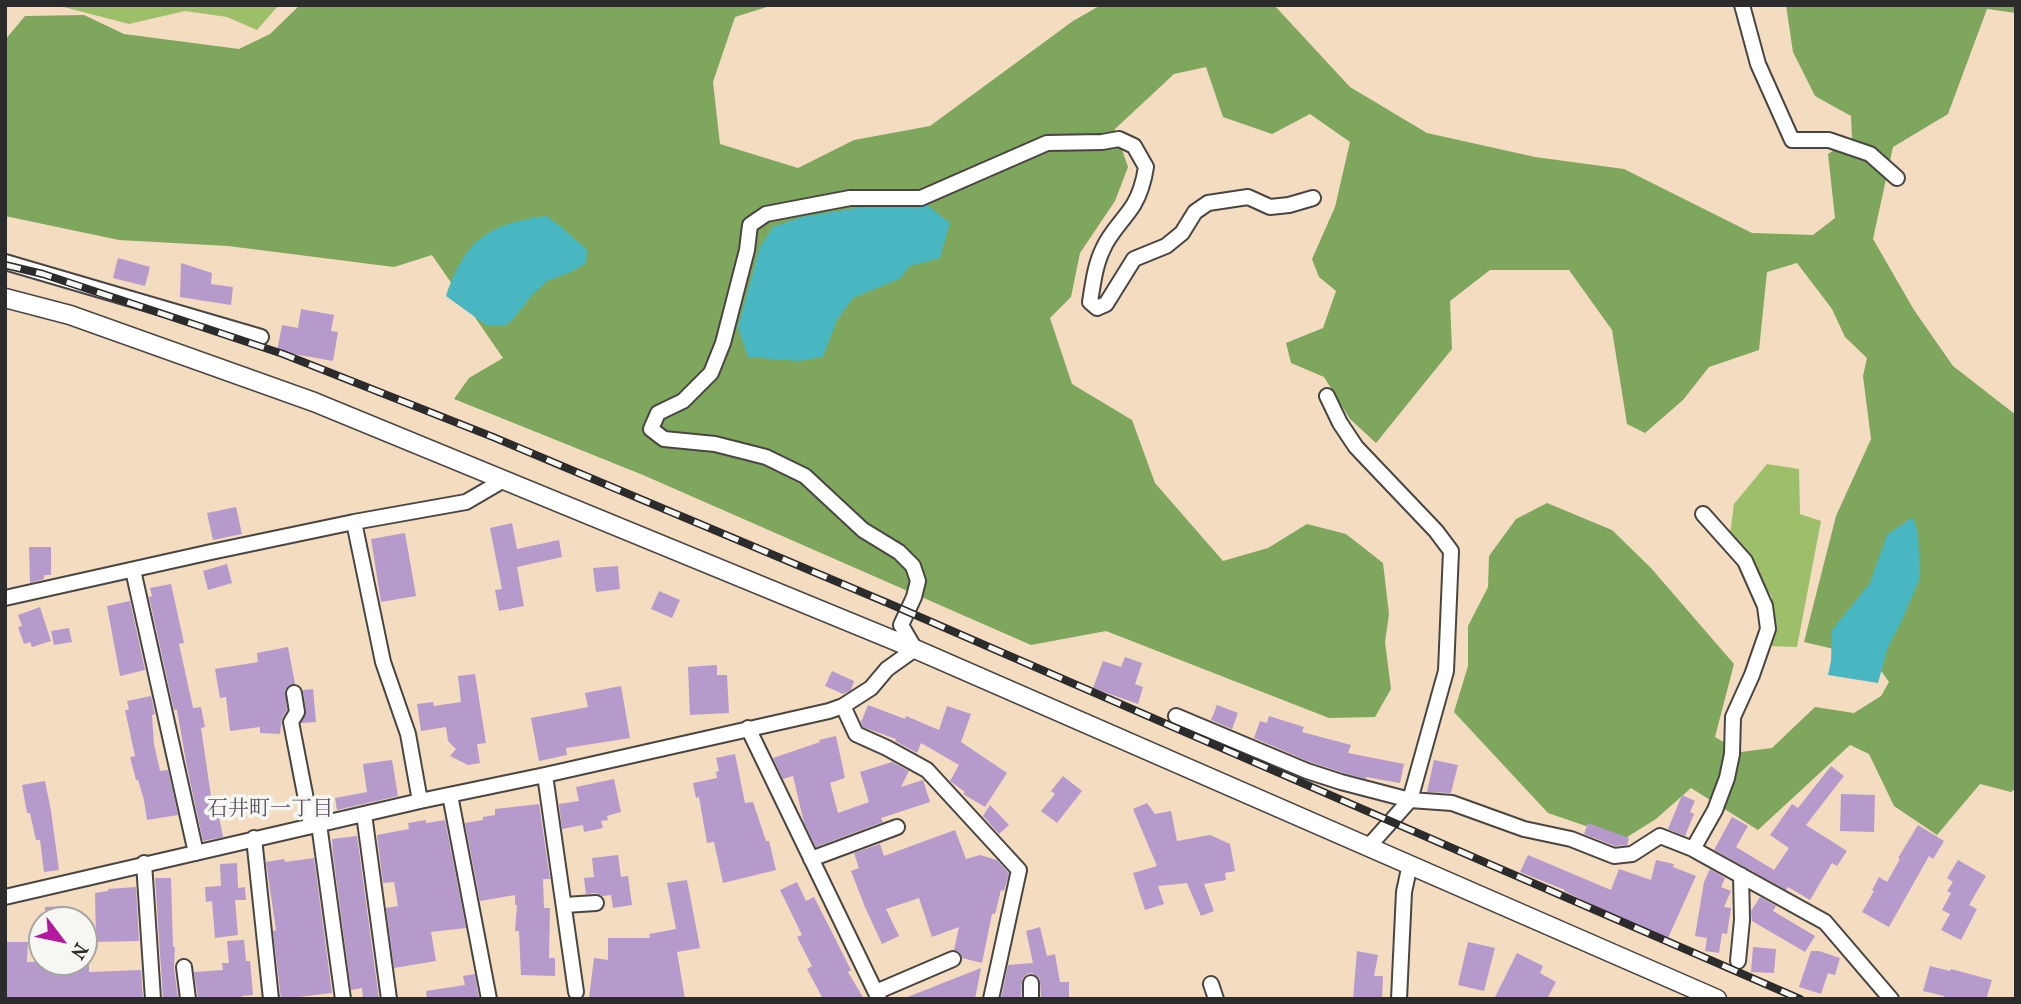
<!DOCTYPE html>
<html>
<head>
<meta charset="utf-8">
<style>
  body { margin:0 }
  #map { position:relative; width:2021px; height:1004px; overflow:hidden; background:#f4dcc1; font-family:"IM FELL French Canon",serif }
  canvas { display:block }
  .frame { position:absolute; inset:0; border:7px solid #2b2b2b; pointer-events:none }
  .north { position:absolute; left:28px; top:906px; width:70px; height:70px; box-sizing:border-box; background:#f6f6f2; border:2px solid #a5a5a2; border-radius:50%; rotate:122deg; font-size:19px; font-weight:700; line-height:28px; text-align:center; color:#2b2b2b }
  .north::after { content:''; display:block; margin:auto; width:24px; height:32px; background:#b5179e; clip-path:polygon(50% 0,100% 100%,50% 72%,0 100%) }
</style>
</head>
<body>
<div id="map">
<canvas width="2021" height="1004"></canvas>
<div class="frame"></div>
<div class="north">N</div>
</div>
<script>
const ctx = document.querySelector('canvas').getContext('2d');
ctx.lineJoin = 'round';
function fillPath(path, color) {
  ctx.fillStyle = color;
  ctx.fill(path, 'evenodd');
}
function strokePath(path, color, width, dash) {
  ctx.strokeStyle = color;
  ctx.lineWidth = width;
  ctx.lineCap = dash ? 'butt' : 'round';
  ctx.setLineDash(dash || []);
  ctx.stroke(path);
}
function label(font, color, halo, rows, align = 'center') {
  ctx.font = font + ' "IM FELL French Canon","Noto Serif JP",serif';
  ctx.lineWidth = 7;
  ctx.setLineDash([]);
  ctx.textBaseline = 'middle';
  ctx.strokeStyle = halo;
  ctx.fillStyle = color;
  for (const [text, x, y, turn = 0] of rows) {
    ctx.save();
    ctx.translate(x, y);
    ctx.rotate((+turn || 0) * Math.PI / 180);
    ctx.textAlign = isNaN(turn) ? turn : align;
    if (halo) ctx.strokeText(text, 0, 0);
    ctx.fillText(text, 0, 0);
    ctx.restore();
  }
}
const green = new Path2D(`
  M56,5H279L257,30L227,17L185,11L129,24Z
  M1767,464L1799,469L1800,514L1821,521L1797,647L1769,646L1772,620V597L1730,534L1734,504Z`);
const forest = new Path2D(`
  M300,5H773L735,17L713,82L720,144L798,168L854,140L930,126L1073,21L1101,5H1274L1350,87L1427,133L1535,157L1624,169L1752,233L1813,235L1835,218L1828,154L1852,139L1851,116L1815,96L1793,52L1786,5H2016V13L1987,9L1948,114L1893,147L1873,239L1914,310L1953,366L2016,415V788L2011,792L1980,784L1937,835L1894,806L1869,754L1850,745L1758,830L1691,788L1656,819L1624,839L1548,813L1454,712L1468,666V626L1488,587L1489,556L1516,519L1547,503L1612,530L1651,568L1734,664L1715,737L1741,752L1772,748L1815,707L1854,713L1881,696L1889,682L1872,658L1804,642L1836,516L1871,439L1863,376L1867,358L1845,337L1832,309L1797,263L1767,272L1759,350L1709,367L1683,400L1645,433L1627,424L1612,330L1569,270H1490L1450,301L1452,349L1376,443L1350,419L1324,377L1291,363L1286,343L1323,328L1336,291L1319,277L1312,259L1335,207L1350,142L1310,114L1272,134L1223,117L1206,67L1174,74L1115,129L1128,167L1115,201L1080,253L1071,297L1050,318L1072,384L1132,420L1155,483L1223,561L1268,548L1307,524L1346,534L1383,563L1389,614L1385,642L1391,689L1375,717L1329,718L1106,631L1031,645L643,475L454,399L469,378L503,358L432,255L394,267L228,246L119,240L5,216V40L25,16L84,15L124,34L239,49L270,34Z`);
const water = new Path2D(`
  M927,205L950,223L940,258L910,266L899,279L853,298L837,320L823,357L799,361L748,357L738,327L760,247L773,227L802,217L857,208Z
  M546,216L560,226L587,250L586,263L571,272L547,281L532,295L514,318L505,326L486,325L446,296C465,240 488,224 546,216Z
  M1913,517L1918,534L1920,578L1901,622L1888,647L1878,683L1828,675L1831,661L1832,630L1870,583L1887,535Z`);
const building = new Path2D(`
  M118,258L150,267L145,286L113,278Z
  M181,263L212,273L211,284L233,287L231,305L180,297Z
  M301,309L334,315L331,331L338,332L333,361L277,351L282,325L298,328Z
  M236,507L242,534L213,540L207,513Z
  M512,523L517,549L559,540L562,557L517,567L524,606L499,611L495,590L502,589L490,528Z
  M405,533L416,596L381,602L371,539Z
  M29,547H51V575H44V579L30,583Z
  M227,564L232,583L208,590L203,571Z
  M618,566L620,589L596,592L593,568Z
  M171,584L184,643L179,644L193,708L201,707L205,727L201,728L212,803L216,802L223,837L203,841L187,767L177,710H174L149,597L152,596L150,588Z
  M659,591L680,600L672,618L651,609Z
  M130,601L145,670L120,676L107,606Z
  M40,607L51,641L32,647L30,642L24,644L18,627L22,626L18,615Z
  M69,628L72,642L54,645L51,631Z
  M288,647L295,684L289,685L285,690L287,710L282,718L280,734L260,733V727L230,731L226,697L220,698L215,669L258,662L257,653Z
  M1125,657L1142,663L1135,684L1143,687L1138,704L1093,688L1103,661L1121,667Z
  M717,665V675H727L729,713L690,715L688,667Z
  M832,671L854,681L851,690L843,694L825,686Z
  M475,674L486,743L477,744L480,763L468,765L450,756L456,749L448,741L446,727L421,731L417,704L433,702L434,706L461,702L458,676Z
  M621,686L630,738L566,748L567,755L539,761L531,718L588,707L585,693Z
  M313,689L316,722L301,723L306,711L303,690Z
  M151,696L155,714L152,715L154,744L160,771L168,770L178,815L147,820L144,800L138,780H136L130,757L135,756L125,710H129L127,701Z
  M868,705L905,719L906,716L939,730L947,706L971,714L961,742L1007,773L985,807L963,794L965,792L950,781L959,765L921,743L917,753L895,741L896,739L863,727L861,722Z
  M1217,705L1238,713L1232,729L1211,720Z
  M1269,716L1304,727L1302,732L1351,745L1348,753L1404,764L1400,783L1366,777V779L1344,773L1310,762L1254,738L1260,721L1267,723Z
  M836,736L845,778L830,783L838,813L869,802L860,772L892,762L909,771L901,787L923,780L930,802L881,818L883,822L816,847L804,823L793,776L783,779L773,758L820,742L819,740Z
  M735,754L745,803L753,802L766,841H769L776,870L723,883L714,842L707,843L699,797L696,798L693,783L717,778L716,772L719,771L716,758Z
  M392,760L398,796L337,810L335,798L367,792L363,764Z
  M1434,760L1458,765L1451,793L1427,792Z
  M1831,766L1844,776L1806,825L1847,851L1837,866L1832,863L1810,900L1788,887L1786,890L1714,850L1732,817L1748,826L1736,847L1774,870L1789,848L1770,835L1792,804L1798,808Z
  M1063,776L1082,791L1057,823L1041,811L1055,794L1051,791Z
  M614,779L621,812L607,816L608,820L601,821L603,828L584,832L583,825L562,829L559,804L579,801L576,787Z
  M45,781L51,811L59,870L44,872L40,840H36L30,813H27L22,785Z
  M1841,794L1875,795L1874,832L1840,831Z
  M1682,795L1695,801L1690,812L1694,814L1685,836L1668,829Z
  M1147,803L1155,814L1171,811L1177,841L1210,835L1230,844L1235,871L1225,873L1226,880L1204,884L1214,911L1201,916L1187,883L1158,886L1164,904L1145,910L1133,873L1157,866L1133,809Z
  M539,804L550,879H543L544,908H550L549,958H555V976L521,975L519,931H515L517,905H515V895L480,901L465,823L483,820V817L495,815V809Z
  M990,805L1009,825L999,834L983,816Z
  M426,820V823L445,820L466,928L431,932L436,961L394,968L386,908L398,906L394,882L383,883L377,835L409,829L408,823Z
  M1588,823L1629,838L1627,845L1615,846L1584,834Z
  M1918,825L1944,841L1933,859L1929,856L1889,927L1862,912L1874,891L1872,890L1879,877L1887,882L1900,859L1898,858Z
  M955,830L966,859L980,855L997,860L1009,873L1004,891L1001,890L995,914H992L982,963L962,958L959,952L954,950L959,927L932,937L919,898L886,909L899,936L882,944L865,907L851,871L859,868L854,853L880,844L884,856Z
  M357,836L379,999H363L362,988L351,990L333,855L332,839Z
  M618,855L621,877L628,876L632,905L613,908L611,895L603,896L596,893L586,894L584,878L594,877L592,858Z
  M1528,855L1611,890L1619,869L1651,880L1656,860L1674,864L1673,867L1696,876L1668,938L1624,920L1564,891L1565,890L1520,872Z
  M314,858L332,993L281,999L273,931L276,930L266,862L284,859L285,862Z
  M1958,860L1986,876L1969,905L1977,909L1961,940L1941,930L1950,914L1942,910L1951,893L1947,891L1953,882L1947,878Z
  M237,863L238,888L245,887L246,900H235L238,935L215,938L212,901L206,902L205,887L221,886L220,864Z
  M1710,869L1725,878L1721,887L1731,891L1724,907L1731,908L1727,934L1722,933L1719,953L1705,951L1707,938L1695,936L1704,882Z
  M155,878H171L173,947H175L174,968L178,999H163Z
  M687,880L700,948L677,952L685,999L589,998L594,958L608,960V938H650L649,934L676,929L667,883Z
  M797,882L806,901L814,897L851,970L848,972L864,999H823L807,969L812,966L797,937L802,935L780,890Z
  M136,887L139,941L96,942L95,893L108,891V889Z
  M1760,897L1776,906L1773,911L1815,936L1805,952L1752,921L1751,911Z
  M65,906V920H45V907Z
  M1040,927L1047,956L1055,954L1060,982H1069V999H1041L1040,979L1032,973L1027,974L1022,979L1021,999H1001L1008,965L1033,963L1026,931Z
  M244,940L246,961H250L253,995L242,996V999H198L194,972L223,970L222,963H229L227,941Z
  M5,942H28L27,962H89V972L141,970L143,999H5Z
  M1468,942L1495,948L1484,991L1458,985Z
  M1753,947L1776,949L1774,973L1751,972Z
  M1357,951L1378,955L1374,976H1383L1382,999H1353Z
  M1811,951H1819L1840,958L1835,975L1828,973L1821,994L1799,987Z
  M1517,953L1543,966L1540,973L1556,982L1547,999H1494Z
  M1930,966L1950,971L1951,969L1992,980L1986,999H1943L1944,996L1923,991Z
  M981,968L975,999H905V998Z
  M475,974L479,999H427L426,991L465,985L463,976Z`);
const minor = new Path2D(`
  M1742,5L1758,64L1792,140H1829L1870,154L1897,178
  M5,262L261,337
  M1327,396L1340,423L1356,447L1436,531L1451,551L1446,671L1410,800L1369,846
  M354,522L383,662L408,734L420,801
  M133,570L196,853
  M5,598L211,552L354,522L466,502L502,481
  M294,693L297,712L291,722L311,825
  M843,706L856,734L887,748L927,770L1019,870L991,999
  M1176,716L1307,771L1341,782L1410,800L1452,803L1524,829L1571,839L1614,856L1632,854L1660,836L1693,849L1825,922L1891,999
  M748,728L879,999
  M545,775L576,992
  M450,795L489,999
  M364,814L389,999
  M319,824L343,999
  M254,838L271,999
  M1693,849L1715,810L1727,778L1732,754L1733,717L1752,675L1768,629L1765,606L1745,561L1703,514
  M811,859L897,827
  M144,863L153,999
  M5,897L420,801L545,775L829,711L843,706L871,688L887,669L915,649L901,625L914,597L918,581L913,566L899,552L863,530L805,476L766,457L715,444L664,439L651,429L658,413L683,401L711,373L723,343L747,250L750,225L766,214L850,198H921L1047,143L1102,142L1119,139L1134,146L1146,167C1144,180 1141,192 1134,204C1125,219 1110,232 1103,249C1095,265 1093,284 1090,302L1097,308L1106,304L1134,259L1166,246L1182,233L1195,212L1208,203L1248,197L1270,207L1289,205L1313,198
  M565,905L596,903
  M1738,961L1742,920L1741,875
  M184,967L188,999
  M1031,983V999
  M1211,984L1216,999
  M876,992L953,959
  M1399,999L1404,892L1410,864`);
const tertiary = new Path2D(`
  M5,298L70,315L314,402L915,649L1717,999`);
const rail = new Path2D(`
  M5,265L43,274L283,354L493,437L890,604L1800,999`);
const neighbourhoodNames = [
  ["石井町一丁目",270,810]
];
fillPath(green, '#9ebf69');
fillPath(forest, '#7ea65d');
fillPath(water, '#48b7c2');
fillPath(building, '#b69acc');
strokePath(minor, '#494642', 18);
strokePath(tertiary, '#494642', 21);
strokePath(minor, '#fff', 14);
strokePath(tertiary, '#fff', 18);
strokePath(rail, '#2b2b2b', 8);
strokePath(rail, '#f6f6f2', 5, [16]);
label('21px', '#5c5263', '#f6f6f2', neighbourhoodNames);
</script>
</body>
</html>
